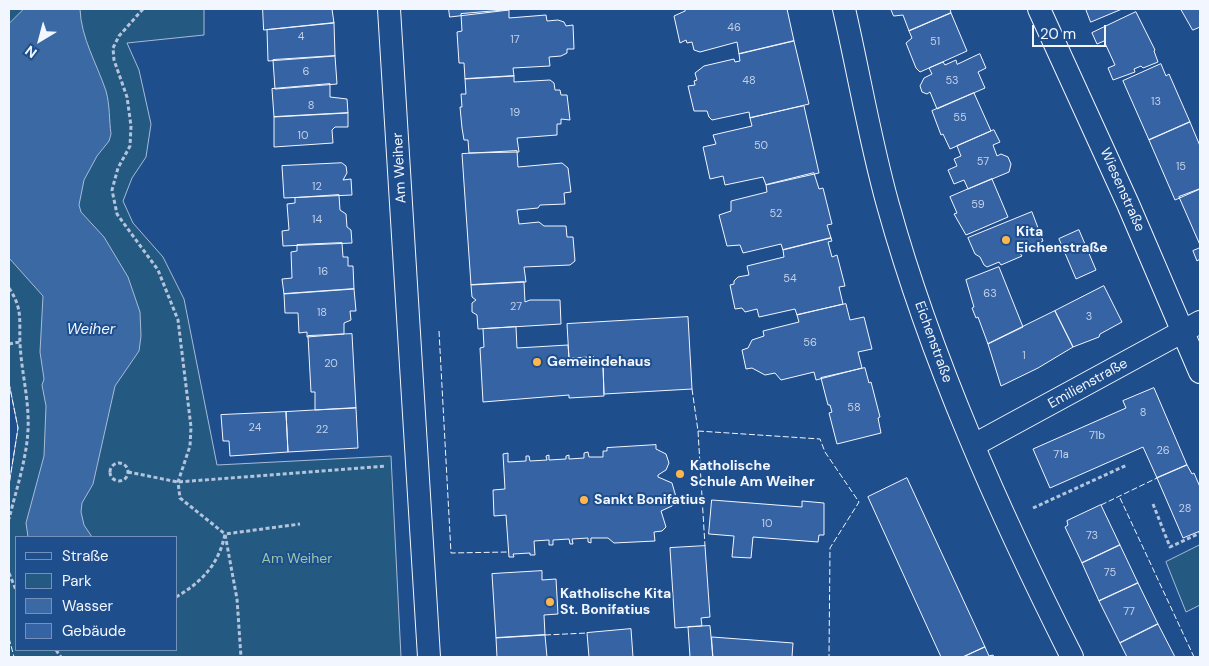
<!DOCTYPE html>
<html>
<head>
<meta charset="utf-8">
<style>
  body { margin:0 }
  #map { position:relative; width:1209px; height:666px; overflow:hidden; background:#1f4e8c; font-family:"DM Sans",sans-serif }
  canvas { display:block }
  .frame { position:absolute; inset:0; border:10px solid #f2f6ff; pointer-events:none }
  .legend { position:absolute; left:15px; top:536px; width:162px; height:115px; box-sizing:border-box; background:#1f4e8c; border:1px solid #7391ba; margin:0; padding:6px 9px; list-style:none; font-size:15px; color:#f2f6ff }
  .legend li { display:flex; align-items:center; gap:10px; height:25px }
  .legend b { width:25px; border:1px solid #7391ba }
  .north { position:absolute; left:15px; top:15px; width:50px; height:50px; -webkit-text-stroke:4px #1f4e8c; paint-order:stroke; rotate:217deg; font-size:14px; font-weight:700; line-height:20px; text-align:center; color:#f2f6ff }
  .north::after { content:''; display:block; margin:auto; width:18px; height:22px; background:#f2f6ff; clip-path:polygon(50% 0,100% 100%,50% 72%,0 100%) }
  .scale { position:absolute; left:1032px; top:25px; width:74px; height:22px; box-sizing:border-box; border:2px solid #f2f6ff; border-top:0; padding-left:6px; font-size:15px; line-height:18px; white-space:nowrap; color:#f2f6ff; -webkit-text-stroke:4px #1f4e8c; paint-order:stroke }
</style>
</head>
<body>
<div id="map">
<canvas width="1209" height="666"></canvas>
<div class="frame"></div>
<ul class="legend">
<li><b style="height:6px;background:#1f4e8c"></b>Straße</li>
<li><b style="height:14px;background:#245a82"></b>Park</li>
<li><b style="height:14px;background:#3b69a3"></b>Wasser</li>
<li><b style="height:14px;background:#3563a3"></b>Gebäude</li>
</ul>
<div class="north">N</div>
<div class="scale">20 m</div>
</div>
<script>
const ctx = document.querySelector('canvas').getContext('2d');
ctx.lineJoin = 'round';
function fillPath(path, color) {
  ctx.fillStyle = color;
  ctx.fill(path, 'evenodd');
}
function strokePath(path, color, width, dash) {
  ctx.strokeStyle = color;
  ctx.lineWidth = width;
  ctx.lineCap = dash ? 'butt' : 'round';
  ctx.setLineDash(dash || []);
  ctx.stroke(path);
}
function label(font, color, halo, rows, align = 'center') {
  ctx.font = font + ' "DM Sans",sans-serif';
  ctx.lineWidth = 4;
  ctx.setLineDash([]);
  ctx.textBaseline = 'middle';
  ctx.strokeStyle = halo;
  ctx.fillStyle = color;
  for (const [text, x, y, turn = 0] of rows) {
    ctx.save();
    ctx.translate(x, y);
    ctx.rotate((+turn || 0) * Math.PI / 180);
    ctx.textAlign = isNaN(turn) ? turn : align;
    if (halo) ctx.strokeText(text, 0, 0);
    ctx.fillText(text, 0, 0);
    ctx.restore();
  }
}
const green = new Path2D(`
  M9,9H204V35L127,43L139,70L151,124L146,157L132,178L123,201L133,223L163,257L184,299L217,465L391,456L401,657H9V485L18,428L9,383ZM16,537H176V650H16Z
  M1200,545V605L1186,612L1166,562Z`);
const water = new Path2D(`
  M24,9H80C81,38 97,64 106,91C110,105 109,120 111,134L109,141L97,156L84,180L79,205L81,212L104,237L128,277L140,312L141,336L139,351L115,386L93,484L82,503L81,512L84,525L92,537H28L26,523L44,456L46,406L42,385L44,379L40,352L43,296L9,258V24Z`);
const building = new Path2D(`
  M263,9H332L334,23L264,30Z
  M449,9H509V10L450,17Z
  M684,9H787L794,41L739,54L737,42L700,52L694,50L692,42L687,43L686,40L680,43L674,16L685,11Z
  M891,9H950L951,13L909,31L903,15L894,16Z
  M1086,9H1122L1091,22Z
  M1181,9H1200V27L1193,30Z
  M509,10V18L546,15L547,21L558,20L564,22L566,26L573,25L574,49H567V53L561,56L549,57L550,66L513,68L514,76L465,79L464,63H459L457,32L462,31L461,14Z
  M1136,12L1155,50L1154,51L1158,62L1143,68L1141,66L1134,69L1135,72L1113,80L1108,68L1115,65L1104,41L1097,44L1092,33Z
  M951,13L967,51L920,72L916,68L906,43L912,38L909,31Z
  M334,23L335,56L268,61L267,30Z
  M794,41L809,104L750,118L749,112L712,120L709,117L707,111H694L688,86L695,85L694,81L697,80L695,73L704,66L734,59L735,62L740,61L739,54Z
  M980,54L986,68L978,72L985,88L937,109L930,92L927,94L922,92L920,86L924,78L932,74L929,68L943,62L945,65L956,60L957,64Z
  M335,56L337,84L275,89L273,60Z
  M1161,64L1166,76L1169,74L1190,122L1149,140L1123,81Z
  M514,76V82L550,80L554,83L555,90H560L561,95H567L570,120L561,119V124H557V135L517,138L519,152L469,153L468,140H464L462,128L460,107H462L461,94H466L465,79Z
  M330,84V97L347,99L348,113L274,117L272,89Z
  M974,93L991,131L950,149L943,134L941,135L932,111Z
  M804,106L819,173L766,185L763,177L725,185L723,176L710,179L703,147L716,144L713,135L752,126L750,118Z
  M348,113V127H335L332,130L333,143L274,147V117Z
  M1190,122L1200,146V189L1175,200L1149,140Z
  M994,130L1000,142L993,145L997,156L1001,154L1008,157L1011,164L1009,172L968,189L964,180L954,184L948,170L957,166L954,159L961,156L957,146Z
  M517,151L518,167L562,163L568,168L571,192L564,193L565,204L540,205L538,208L517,210L519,224L539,222L544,226H566L567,237H573L575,261L570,265L524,267L526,282L471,285L462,154Z
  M342,163L346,166L347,173L343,180L351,179L352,195L284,198L282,166Z
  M814,173L819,189L823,188L832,224L827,225L831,238L783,250L781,244L743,253L740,245L727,246L719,215L731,211V201L767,192L766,185Z
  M992,179L1008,217L966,235L954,214L957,213L950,197Z
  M1200,189V245L1179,197Z
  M339,195L340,210L346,214L347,227L351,230L352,243L283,246L282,231L289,230L287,204L295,203V198Z
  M1032,212L1043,241L1020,253L1022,256L1001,265L999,262L987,267L984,265L980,257L975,254L968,238Z
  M1079,230L1096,270L1076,279L1059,239Z
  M831,238L832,241L828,242L832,257L837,255L845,286L839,287L843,304L797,315L795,309L759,317L757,309L745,312L742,308L735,309L730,285L734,284V281L738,277L749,275L747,266L784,257L783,250Z
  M342,243L343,257H348V266H353L354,289L284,294L282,279L292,278L291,252L297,251V245Z
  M1200,248V259L1197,261L1193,251Z
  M999,267L1023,327L988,344L978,317L976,318L972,308L974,307L966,280Z
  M524,282L525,302L530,300H560L561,324L478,329L477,315L472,312V303L476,300L472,297L471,285Z
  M1104,286L1122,322L1100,334L1099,337L1073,347L1055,311Z
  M354,289L356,311H350L351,320L344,323V334L307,337V332L299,333L298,313H285L284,294Z
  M846,304L850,320L864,317L872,349L858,352L862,368L816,380L814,372L781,380L775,373L765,375L752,368L746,369L742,350L748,348L752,340L764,336L763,331L799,322L797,315Z
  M1055,311L1073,347L1038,368L1001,386L988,344Z
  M688,317L692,389L604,394L603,365H594V357L569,358L567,324Z
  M516,327L517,348L568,345L569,358L594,357V365H603L604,396L569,398V395L483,402L480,348L484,347L483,329Z
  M352,334L356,408L315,410V392H311L308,336Z
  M865,368L869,383L871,382L880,417L878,418L881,433L837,444L829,413L832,412L830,405H828L821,378Z
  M1154,388L1187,465L1157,478L1143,447L1050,488L1033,449L1126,408L1123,401Z
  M356,408L358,448L288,452L286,412Z
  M286,412L288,452L230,456L229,441H223L221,415Z
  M656,445V449L666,454L669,463L666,470L658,475V477L672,483L676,497L672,506L661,511L666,527L662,531L654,532L655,541L614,543L608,538H591V543L588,542V538L572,539L573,544H570L569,539L553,540V545H549V540L534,541L535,555H530V553L513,554L514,557H509L506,515L494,516L493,490L505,489L503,454L508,453V462L526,461V456H529L530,461L547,460L546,456L549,455V460L566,459V456L569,455V459L584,458V453L588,452L589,457H603V451H607V448Z
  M1187,465L1192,474L1194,473L1200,487V531L1183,538L1157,478Z
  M907,478L985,647L963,657H941L868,497Z
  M712,500L802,507V501L824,503V535H819L818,542L753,537L751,558L732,557L734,536L709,534Z
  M1101,505L1120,545L1082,563L1065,527L1068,525L1067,521Z
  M1120,545L1138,583L1099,601L1082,563Z
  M705,546L710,617L701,618L702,626L675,628L670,548Z
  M542,571V580L556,579L558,614L544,615L545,635L496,638L492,574Z
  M1138,583L1158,624L1120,643L1099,601Z
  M1158,624L1175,657H1127L1120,643Z
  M710,626L713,657H690L688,627Z
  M631,629L633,657H589L587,633Z
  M545,635L547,657H497L496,638Z
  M712,637L793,643L792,657H713Z
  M985,647L989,656L993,655L994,657H963Z`);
const path = new Path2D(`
  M143,9L119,36L113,48L114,60L127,97L131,126L130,146L118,168L112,190L117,214L158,270L178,320L191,427L190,446L178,482L180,498L225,534L237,599L241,657
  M9,288C23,309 19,320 20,343C21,367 27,391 28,415C30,450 17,486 9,519
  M9,344L20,342
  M110 472a9 9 0 1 1 18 0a9 9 0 1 1-18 0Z
  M128,472L178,482L386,466
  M1153,504L1170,547L1200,533
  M1033,508L1127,465
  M9,573L16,590
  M176,597C202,582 219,564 225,534L300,524
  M56,650L61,657`);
const minor = new Path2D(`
  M389,9L429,657
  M844,9C859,74 870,141 888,205C931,360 1000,514 1072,657
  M1039,9L1128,204L1200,372
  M974,445L1200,322`);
const fence = new Path2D(`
  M439,331L451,553L508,552
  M9,383L18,428L9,485
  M692,389L698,431L705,546
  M698,431L820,439L825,452L859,502L830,548L829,657
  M1120,498L1194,657
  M1101,505L1157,478
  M545,635L587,633
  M9,638L14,657`);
const markers = [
  [1006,240,5,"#ffb74d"],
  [537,362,5,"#ffb74d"],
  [680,474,5,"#ffb74d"],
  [584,500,5,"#ffb74d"],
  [550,602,5,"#ffb74d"]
];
const numberNames = [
  ["46",734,28],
  ["4",301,37],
  ["17",515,40],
  ["51",935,42],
  ["6",306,72],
  ["48",749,81],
  ["53",952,81],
  ["13",1156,102],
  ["8",311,106],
  ["19",515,113],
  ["55",960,118],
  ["10",303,136],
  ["50",761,146],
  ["57",983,162],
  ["15",1181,167],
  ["12",317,187],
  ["59",978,205],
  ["52",776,214],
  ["14",317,220],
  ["16",323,272],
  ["54",790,279],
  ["63",990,294],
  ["27",516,307],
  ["18",322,313],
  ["3",1089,317],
  ["56",810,343],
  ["1",1024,356],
  ["20",331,364],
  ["58",854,408],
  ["8",1143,413],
  ["24",255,428],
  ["22",322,430],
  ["71b",1097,436],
  ["26",1163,451],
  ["71a",1061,455],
  ["28",1185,509],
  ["10",767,524],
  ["73",1092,536],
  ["75",1110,573],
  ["77",1129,612]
];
const streetNames = [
  ["Am Weiher",400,168,-93],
  ["Wiesenstraße",1122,190,66],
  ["Eichenstraße",933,342,70],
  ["Emilienstraße",1088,384,-29]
];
const poiNames = [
  ["Kita",1016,232],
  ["Eichenstraße",1016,248],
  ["Gemeindehaus",547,362],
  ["Katholische",690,466],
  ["Schule Am Weiher",690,482],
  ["Sankt Bonifatius",594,500],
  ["Katholische Kita",560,594],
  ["St. Bonifatius",560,610]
];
const parkNames = [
  ["Am Weiher",297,559]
];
const waterNames = [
  ["Weiher",91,330]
];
fillPath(green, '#245a82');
strokePath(green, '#a8bbd7', 1);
fillPath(water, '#3b69a3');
strokePath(water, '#a8bbd7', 1);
fillPath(building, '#3563a3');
strokePath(building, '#f2f6ff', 1);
strokePath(minor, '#f2f6ff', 24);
strokePath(path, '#b3c4dc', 3, [4, 2.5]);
strokePath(minor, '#1f4e8c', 22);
strokePath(fence, '#f2f6ff', 1, [6, 2.5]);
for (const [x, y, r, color] of markers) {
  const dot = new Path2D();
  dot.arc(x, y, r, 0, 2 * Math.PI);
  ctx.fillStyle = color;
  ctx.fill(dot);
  strokePath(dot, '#1f4e8c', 2);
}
label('11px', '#c3d1e8', null, numberNames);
label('14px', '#f2f6ff', '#1f4e8c', streetNames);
label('bold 14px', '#f2f6ff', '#1f4e8c', poiNames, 'left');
label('14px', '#97c8a6', '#1f4e8c', parkNames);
label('italic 15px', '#f2f6ff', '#1f4e8c', waterNames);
</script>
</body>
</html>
